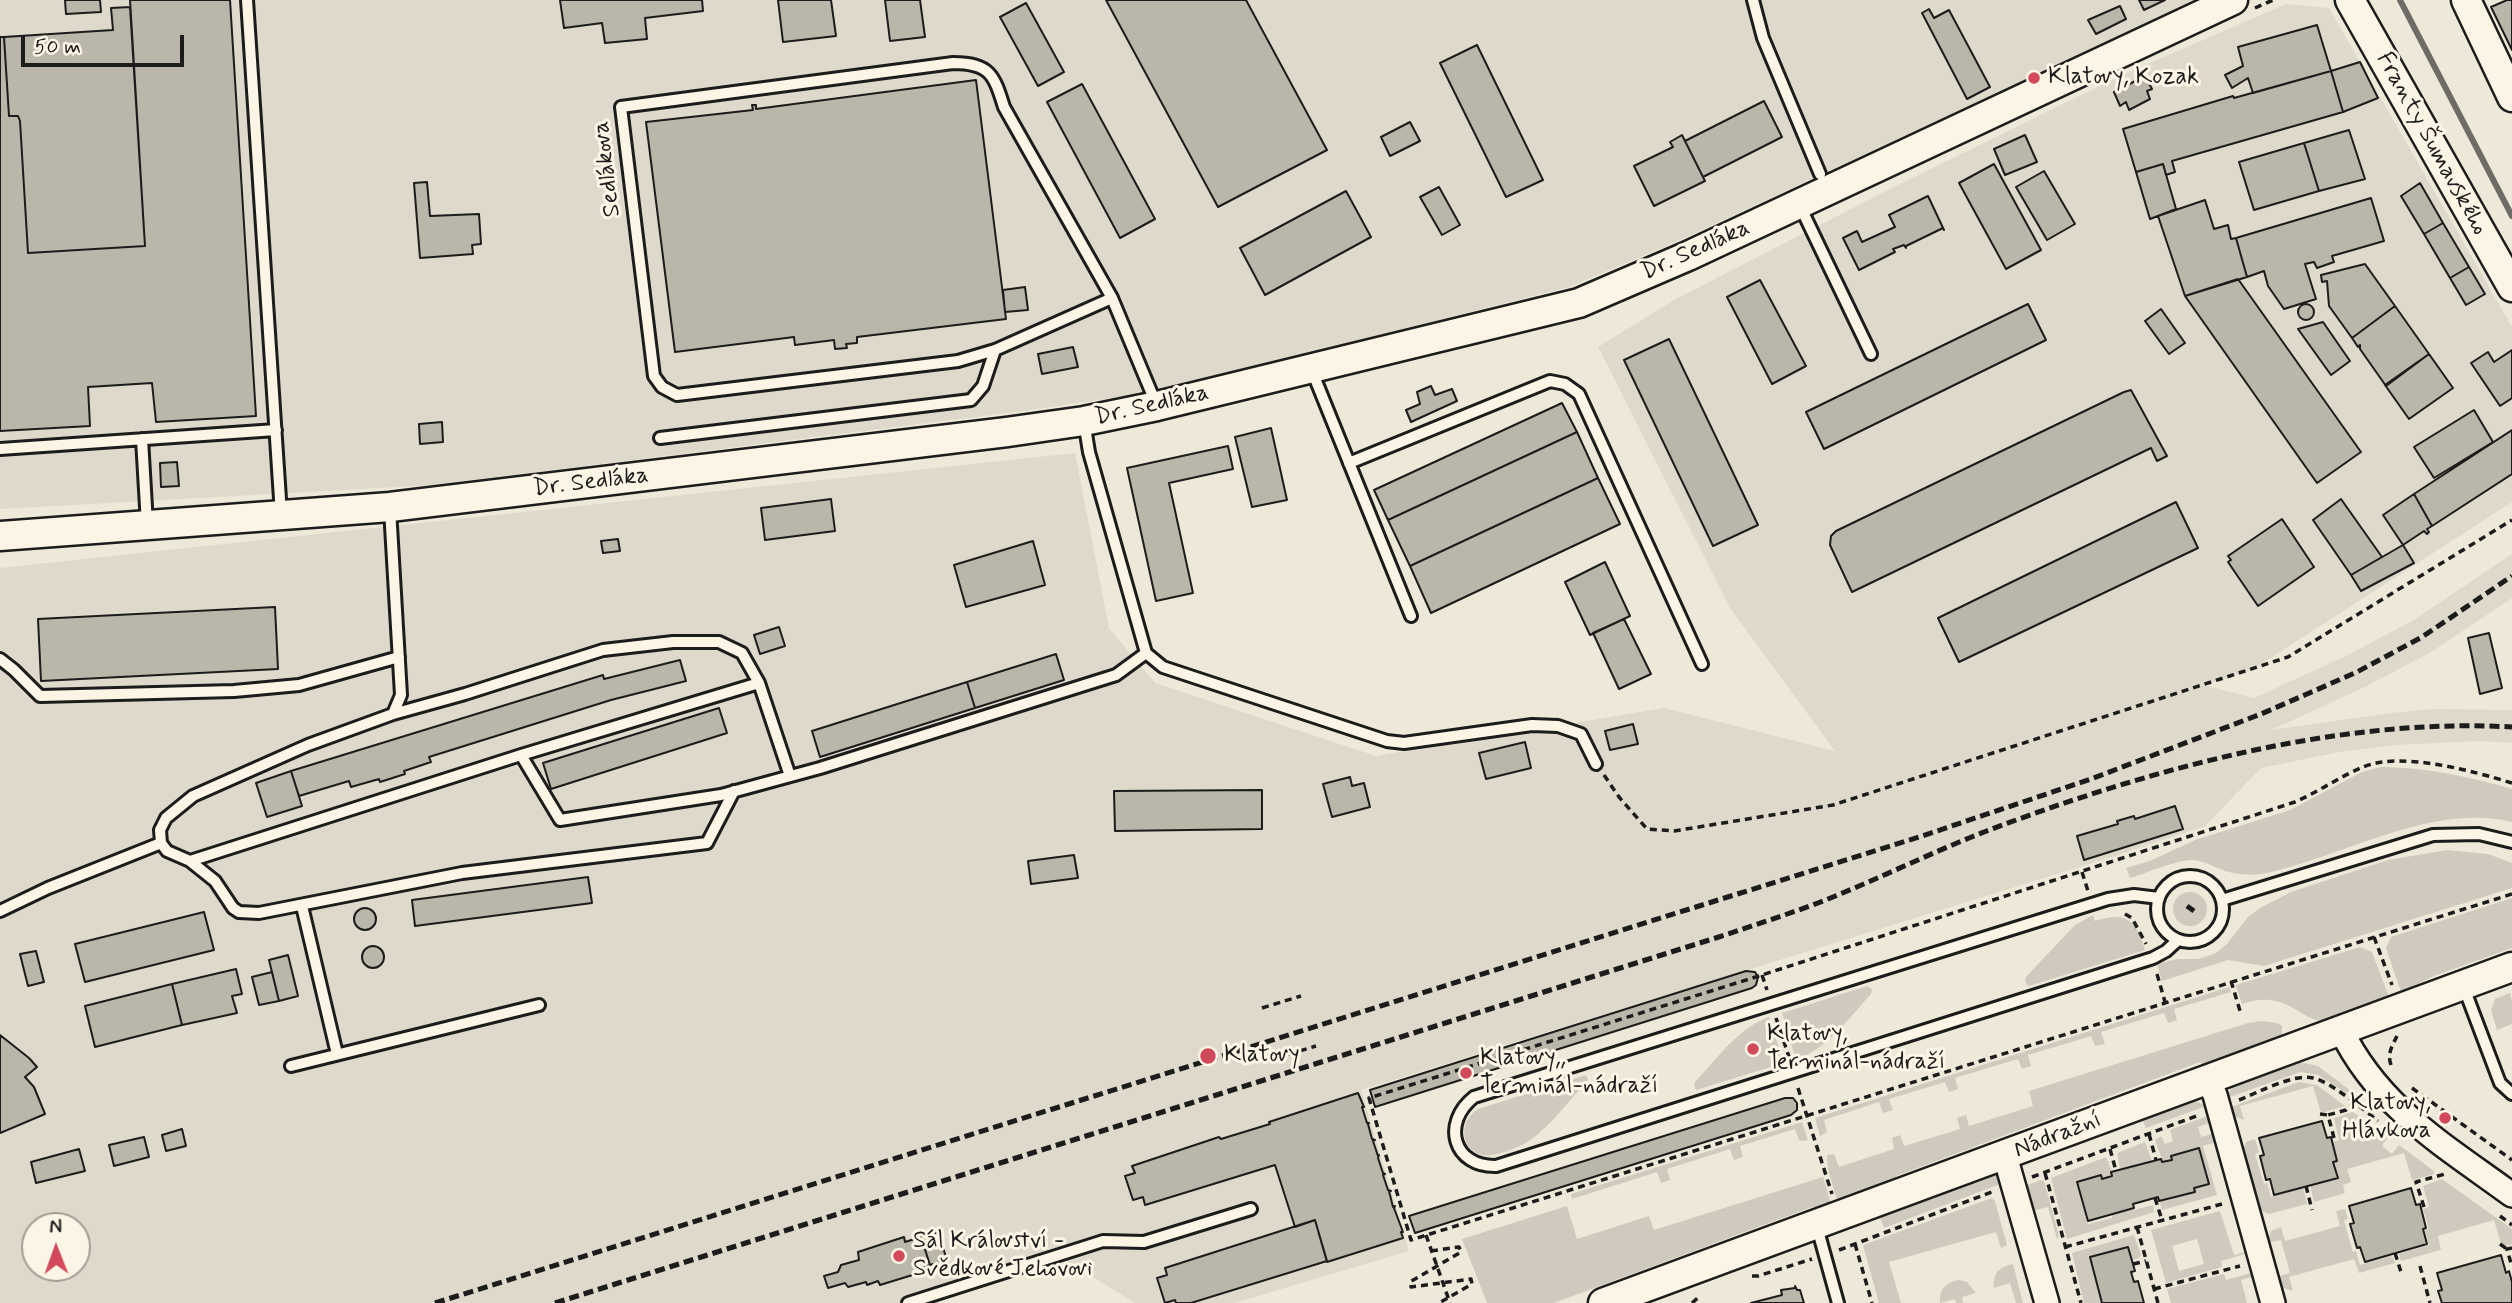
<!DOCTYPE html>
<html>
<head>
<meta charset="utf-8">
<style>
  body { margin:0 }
  #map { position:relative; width:2512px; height:1303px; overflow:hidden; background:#eee8d9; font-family:Mynerve,sans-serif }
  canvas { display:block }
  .north { position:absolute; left:21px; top:1212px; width:70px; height:70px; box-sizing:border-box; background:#fcf5e5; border:2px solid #a29e95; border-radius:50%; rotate:359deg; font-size:19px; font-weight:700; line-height:28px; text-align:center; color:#1c1c1c }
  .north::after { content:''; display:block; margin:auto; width:24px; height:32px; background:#d1495b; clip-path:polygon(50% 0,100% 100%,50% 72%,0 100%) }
  .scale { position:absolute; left:21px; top:35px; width:163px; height:32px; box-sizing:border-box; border:4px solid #1c1c1c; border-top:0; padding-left:9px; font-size:21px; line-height:24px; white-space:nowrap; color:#1c1c1c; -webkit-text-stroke:5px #fcf5e5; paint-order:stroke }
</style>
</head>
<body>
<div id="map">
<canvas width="2512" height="1303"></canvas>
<div class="north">N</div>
<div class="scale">50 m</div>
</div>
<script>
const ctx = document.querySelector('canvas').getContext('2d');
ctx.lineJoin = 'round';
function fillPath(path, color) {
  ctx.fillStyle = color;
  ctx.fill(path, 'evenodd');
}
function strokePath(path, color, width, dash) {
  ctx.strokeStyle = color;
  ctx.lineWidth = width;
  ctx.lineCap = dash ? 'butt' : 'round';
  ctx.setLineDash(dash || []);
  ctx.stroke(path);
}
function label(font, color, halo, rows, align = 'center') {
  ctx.font = font + ' Mynerve,sans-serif';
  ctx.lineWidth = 6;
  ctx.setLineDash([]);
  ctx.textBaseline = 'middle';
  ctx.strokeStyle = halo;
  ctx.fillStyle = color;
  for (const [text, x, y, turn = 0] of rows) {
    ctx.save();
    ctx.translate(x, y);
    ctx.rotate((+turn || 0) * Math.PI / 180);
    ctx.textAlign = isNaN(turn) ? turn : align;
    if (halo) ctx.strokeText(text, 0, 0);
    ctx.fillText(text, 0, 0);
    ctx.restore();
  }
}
const built = new Path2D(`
  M0,0H2196L1676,242L1569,287L1153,392L1023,411L433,485L0,509Z
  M2286,4L2329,8L2512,327V502L2252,670L2204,685L2254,698L2348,655L2412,621L2512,554V598L2431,652L2365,687L2271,730L2391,713L2435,709L2512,710V743L2481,741L2394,745L2339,752L2261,768L2205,826L2118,855L1361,1090L1409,1251L1234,1303H1135L1054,1253L898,1303H0V568L1075,453L1109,628L1155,683L1376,756L1664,708L1835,751L1730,608L1598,347L1674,300L1888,190L2120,76ZM35,1226H77V1268H35Z`);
const green = new Path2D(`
  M2381,767C2425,767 2470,777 2512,789V822C2431,802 2341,858 2262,874C2251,875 2240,875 2229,872C2217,869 2206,861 2193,860C2175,860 2148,873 2130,878L2126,868L2150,861L2195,840L2290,810L2362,772Z
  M2447,850L2488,854L2512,863V888L2264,966L2228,960L2162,981L2157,964L2177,959H2199L2216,953L2227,944L2248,917L2260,908L2291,892L2388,860Z
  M2173 909a17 17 0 1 1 34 0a17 17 0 1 1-34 0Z
  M2512,898V948L2434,976L2401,992L2386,948L2391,937Z
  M2093,915L2095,921C2127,911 2136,920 2145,950L2029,986L2026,984L2025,978L2075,925Z
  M2360,947L2372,952L2389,997L2327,1021C2311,1022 2305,1014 2291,1007C2276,998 2258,998 2242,1004L2236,985Z
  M1867,986L1872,989L1871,994C1849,1018 1828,1048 1796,1060L1782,1013Z
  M2229,987L2231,992L2174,1009L2177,1020L2168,1023L2164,1013L2101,1032L2105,1044L2095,1046L2091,1036L2028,1055L2031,1066L2022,1069L2018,1059L1955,1078L1958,1089L1949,1092L1945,1082L1889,1099L1893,1110L1883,1113L1879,1102L1824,1120L1827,1132L1820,1136L1815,1118Z
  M2510,993L2512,1001V1024L2497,1030L2491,1010L2495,999Z
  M1769,1017L1784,1063L1696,1090L1694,1086L1695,1082C1717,1059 1738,1028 1769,1017Z
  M2261,1021L2277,1023L2282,1026V1037L2206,1067L2200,1062L1896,1176L1895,1184L1868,1194L1866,1189L1837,1200L1828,1169L1827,1155L1834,1154L1839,1167L1894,1149L1892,1138L1900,1135L1904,1146L1960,1129L1957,1118L1966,1115L1969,1126L2033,1106L2029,1091L2248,1023Z
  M2294,1061L2318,1066L2351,1091L2346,1093L2318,1075L2300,1072L2227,1098L2233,1083Z
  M1586,1075L1588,1080C1569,1100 1544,1136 1518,1147C1508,1151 1493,1157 1482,1155C1458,1148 1460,1120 1478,1109Z
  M2299,1082L2317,1085L2345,1106L2321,1113L2313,1086L2240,1106L2244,1120L2233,1116L2229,1108Z
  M2192,1099L2206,1106L2146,1128L2141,1116Z
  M2353,1112L2388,1137L2382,1146L2392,1154L2399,1145L2434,1171V1174L2412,1180L2404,1153L2347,1169L2351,1182L2343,1185L2345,1193L2314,1202L2310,1185L2338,1177L2334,1162L2337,1160L2332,1142L2339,1140L2334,1118Z
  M2210,1115L2212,1122L2198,1127L2201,1137L2215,1133L2217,1142L2203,1146L2217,1195L2162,1210L2160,1202L2195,1192L2194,1188L2209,1183L2199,1148L2171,1156L2172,1159L2163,1162L2155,1140L2161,1136L2165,1144L2173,1141L2170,1130Z
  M1802,1122L1808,1140L1803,1141L1799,1140L1795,1129L1740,1146L1743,1157L1734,1160L1730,1149L1667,1169L1670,1180L1661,1183L1657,1172L1572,1199L1571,1194Z
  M2255,1139L2259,1152L2255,1154L2264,1184L2267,1183L2271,1197L2303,1187L2307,1204L2269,1214L2259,1210L2242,1153L2246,1142Z
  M2145,1142L2152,1161L2120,1169L2117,1153Z
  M2106,1157L2112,1171L2111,1176L2102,1178L2101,1175L2076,1182L2088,1224L2112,1218V1215L2133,1209L2134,1210L2153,1205L2154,1212L2067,1239L2051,1178Z
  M1985,1173L1996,1176L2003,1183L1884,1228L1880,1217L1939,1195Z
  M1823,1177L1832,1207H1812L1554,1303H1487L1462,1239L1567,1206L1577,1239L1649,1216L1654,1230Z
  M2442,1179L2512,1229V1244L2502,1247L2494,1220L2438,1236L2441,1250L2401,1261L2399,1254L2429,1245L2425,1230L2429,1229L2423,1209L2429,1207L2423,1186Z
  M2041,1180L2044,1181L2059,1236L2057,1239L2048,1207L2032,1211L2025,1186Z
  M1992,1198L1995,1201L2007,1245L2001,1248L1996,1232L1889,1262L1901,1303H1879L1863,1245Z
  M2345,1209L2348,1219L2344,1221L2353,1252L2356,1251L2360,1265L2392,1256L2395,1263L2359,1273L2354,1259L2289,1277L2293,1291L2281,1287L2276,1277L2290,1273L2281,1240L2267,1243L2271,1231L2281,1227L2285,1241L2340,1226L2336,1211Z
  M2220,1211L2234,1255L2248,1251V1253L2221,1261L2222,1267L2166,1283L2151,1230ZM2197,1239L2204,1264L2179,1271L2172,1246Z
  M2134,1235L2141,1255L2139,1258L2132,1260L2128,1247L2090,1257L2102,1303H2084L2072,1253Z
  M2013,1264L2023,1303H2016L2010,1283L1994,1288C1992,1274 2000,1266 2013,1264Z
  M2254,1272L2255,1276L2241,1280L2247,1303H2171L2167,1289L2224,1274L2226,1280Z
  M1959,1280L1967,1282L1976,1293L1962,1297L1963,1303H1956L1955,1299L1940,1303C1939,1289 1946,1282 1959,1280Z`);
const stream = new Path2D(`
  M2400,0L2512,216`);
const building = new Path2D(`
  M65,0H100L101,12L66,14Z
  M130,0H230L256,416L156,422L152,383L88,387L90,426L0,431V37H4L9,116H18L20,121L28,253L145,246Z
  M560,0H702L703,11L645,18L647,39L605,43L602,23L564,28Z
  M778,0H831L836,36L783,42Z
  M885,0H920L925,37L890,41Z
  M1106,0H1246L1327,150L1218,207Z
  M2139,0H2165L2144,10Z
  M2507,0H2512V50L2491,7Z
  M1026,3L1064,72L1038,86L1000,17Z
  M2120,6L2126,19L2096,34L2088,20Z
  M130,7L145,246L28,253L20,121L18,116H9L4,37L113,30L111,8Z
  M1929,9L1934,18L1949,10L1990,87L1967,99L1922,13Z
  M2317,25L2331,71L2253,93L2248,78L2232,88L2225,75L2243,66L2238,47Z
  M1477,45L1543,180L1506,197L1440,63Z
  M2360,62L2378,98L2343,112L2331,71Z
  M2331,71L2343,112L2172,161L2175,172L2166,175L2163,164L2136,172L2123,129L2233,96L2234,98Z
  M2145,76L2152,89L2147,91L2150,99L2129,110L2126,102L2120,106L2114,92Z
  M976,80L1006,319L857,337V343L846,344L847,348L835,349L834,340L795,345L794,337L675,352L646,122L753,110L752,105H756V109Z
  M1082,84L1155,219L1120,238L1047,102Z
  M1764,101L1782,137L1703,177L1685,141Z
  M1410,122L1420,141L1390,156L1381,137Z
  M2349,130L2365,179L2319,191L2304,143Z
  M1682,135L1705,181L1654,206L1634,166L1673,147L1670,142Z
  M2025,135L2037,162L2005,175L1994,149Z
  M2304,143L2319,191L2254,210L2239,162Z
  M1994,164L2041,250L2006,269L1959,183Z
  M2163,164L2176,209L2150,219L2136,172Z
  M2044,171L2075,224L2047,240L2016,187Z
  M427,182L430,216L479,214L481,244L472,245L473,254L420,258L414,183Z
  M2420,183L2443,223L2424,234L2401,196Z
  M1439,187L1460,225L1442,235L1420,197Z
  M1346,191L1371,237L1265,295L1240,248Z
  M1928,196L1944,230L1943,228L1906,246V248L1904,245L1893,249L1895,252L1859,270L1843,238L1857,231L1862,242L1895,227L1889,215Z
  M2371,198L2384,241L2332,256L2334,262L2317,268L2314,262L2305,264L2316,299L2284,309L2268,286L2264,271L2247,277L2236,238Z
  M2205,200L2214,229L2228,225L2231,239L2236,238L2247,277L2185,296L2158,216Z
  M2443,223L2469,267L2450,278L2424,234Z
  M2365,264L2395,306L2352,338L2329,306L2327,281L2322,282L2321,275Z
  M2469,267L2485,294L2466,305L2450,278Z
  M2238,279L2361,452L2317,483L2185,296Z
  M1760,280L1806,366L1772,384L1727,297Z
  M1025,287L1028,310L1005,312L1003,290Z
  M2298 312a8 8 0 1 1 16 0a8 8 0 1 1-16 0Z
  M2028,304L2046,340L1824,449L1806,412Z
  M2395,306L2429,354L2386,386L2360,349V345L2358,347L2352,338Z
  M2161,309L2185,343L2169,354L2145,321Z
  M2323,322L2350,361L2331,375L2298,329Z
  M1669,339L1758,525L1713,546L1624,360Z
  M1073,347L1078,367L1042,374L1038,354Z
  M2512,350V398L2500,406L2471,363L2488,352L2494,362Z
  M2429,354L2453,388L2409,419L2385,385Z
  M1431,386L1435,395L1452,389L1457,401L1411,422L1406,410L1420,404L1417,392Z
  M2131,390L2167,456L2157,461L2151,448L1852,592L1830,545L1831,536L1836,531L2124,392Z
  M1562,403L1577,432L1388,520L1374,490Z
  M2474,410L2493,442L2434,478L2414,447Z
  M442,422L443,442L420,444L419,424Z
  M1271,428L1287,500L1252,507L1235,437Z
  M2512,430V474L2432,526L2414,494Z
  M1577,432L1598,478L1410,566L1388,520Z
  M1228,446L1233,469L1169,483L1193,593L1156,601L1127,468Z
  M177,462L179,486L161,487L160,463Z
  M1598,478L1620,524L1431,613L1410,566Z
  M2414,494L2432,526L2427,529L2429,532L2427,534L2424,531L2403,545L2383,515Z
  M831,499L835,531L765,540L761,508Z
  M2341,499L2382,557L2351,575L2313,520Z
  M2176,502L2198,548L1959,662L1938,618Z
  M2282,519L2314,567L2258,606L2228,562L2231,560L2228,556Z
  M618,539L620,551L603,553L601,541Z
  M1033,541L1045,585L966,607L954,565Z
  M2403,545L2414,563L2361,591L2351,575Z
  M1605,562L1630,616L1590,635L1565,582Z
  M275,607L278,669L41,681L38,619Z
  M1624,619L1651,674L1619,689L1593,633Z
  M779,627L785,646L760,654L754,635Z
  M2489,633L2502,688L2480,694L2468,638Z
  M1056,654L1064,680L975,708L967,682Z
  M680,660L686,681L611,700L429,757L431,762L404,771L405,774L380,782L379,779L351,787L349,781L299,796L291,771L603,675L604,679Z
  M967,682L975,708L820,757L812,731Z
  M719,708L727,733L551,789L543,763Z
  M1633,724L1638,744L1610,750L1605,731Z
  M1525,742L1531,768L1486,779L1479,753Z
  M291,771L302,806L267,817L256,783Z
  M1350,777L1352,786L1364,783L1370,807L1332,817L1323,784Z
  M1262,790V829L1115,831L1114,791Z
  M2175,806L2183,829L2084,860L2077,836L2118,824L2117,821L2134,816L2135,819Z
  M1074,855L1078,878L1031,884L1028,861Z
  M588,877L592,903L415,926L412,900Z
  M354 919a11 11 0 1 1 22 0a11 11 0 1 1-22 0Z
  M204,912L214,950L85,982L75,944Z
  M362 957a11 11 0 1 1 22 0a11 11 0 1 1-22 0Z
  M36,951L44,982L28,986L20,954Z
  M288,955L298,996L279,1001L269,960Z
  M236,969L242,994L232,996L237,1013L182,1025L172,984Z
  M1746,971L1755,972L1758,977L1756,985L1752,988L1375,1107L1370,1090Z
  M272,972L279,1001L259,1005L252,977Z
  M172,984L182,1025L95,1047L85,1006Z
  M0,1035L29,1058L37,1067L25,1077L34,1087L45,1114L0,1133Z
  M1358,1093L1364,1107H1362L1367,1123H1369L1368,1124L1372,1139L1375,1140L1373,1141L1378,1156L1379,1155L1378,1158L1383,1173L1385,1174L1383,1175L1388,1190L1391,1191H1389L1393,1207L1395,1206L1394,1208L1403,1232H1401L1403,1238L1327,1262L1315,1220L1295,1227L1275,1165L1145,1205L1143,1197L1133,1200L1125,1176L1135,1173L1132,1166L1219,1137L1221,1139L1270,1124L1269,1122Z
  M1785,1098H1793L1797,1103V1110L1791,1115L1415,1233L1409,1216Z
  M2322,1121L2327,1138L2331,1137L2337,1161L2333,1162L2338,1178L2274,1195L2270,1179L2266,1180L2260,1156L2264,1155L2259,1138Z
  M182,1129L186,1146L166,1151L162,1135Z
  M144,1137L149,1157L114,1166L109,1145Z
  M2199,1148L2209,1184L2194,1188L2195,1192L2159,1201L2158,1197L2133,1204L2134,1208L2088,1221L2077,1182L2101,1175L2102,1179L2112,1176L2111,1172L2161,1159L2162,1162L2172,1160L2171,1156Z
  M79,1149L85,1171L36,1183L31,1162Z
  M2411,1188L2416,1205L2420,1204L2426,1228L2423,1229L2427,1244L2365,1262L2360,1247L2357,1248L2350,1224L2354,1223L2349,1206Z
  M1315,1220L1327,1261L1191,1303H1176L1175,1300L1165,1303L1157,1278L1167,1275L1165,1268Z
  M938,1232L947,1260L930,1265L921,1237Z
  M904,1237L905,1242L921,1237L930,1265L918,1269L919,1273L880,1285L878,1281L867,1285L866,1282L848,1287L845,1283L828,1288L824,1276L838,1272L841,1265L859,1260L858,1252Z
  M2128,1247L2135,1271L2131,1272L2134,1282L2138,1281L2144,1303H2102L2090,1257Z
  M2501,1255L2506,1273L2509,1271L2512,1282V1303H2442L2438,1291L2442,1290L2437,1273Z
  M1795,1286L1797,1290H1800L1804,1303H1751L1782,1295L1781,1290L1795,1288Z`);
const path = new Path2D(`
  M2255,8L2273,0
  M1604,775L1619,797L1647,829L1674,831L1833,805L2288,657L2512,520
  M2512,783C2473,771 2401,751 2363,767C2341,776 2318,792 2295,802L1762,975L1369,1098L1411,1240L2512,894
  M2082,872L2088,891
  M2125,914L2132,918L2146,944
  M2374,937L2392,985
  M2157,974L2165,1002
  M1762,975L1767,990
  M2231,981L2241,1014
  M1262,1008L1301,996
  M1776,1018L1789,1057
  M1277,1058L1316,1046
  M2391,1065C2387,1054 2392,1046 2397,1036
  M1798,1088L1832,1194
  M2412,1088L2512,1160
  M2239,1100C2257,1093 2294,1073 2313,1078C2331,1082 2363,1109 2378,1121
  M2320,1114L2328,1115
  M2149,1134L2156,1160
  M2334,1138L2328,1115L2346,1110L2354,1102
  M2110,1149L2116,1171
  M2045,1173L2081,1303
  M2032,1177L2199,1115
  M2306,1186L2312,1210
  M2155,1198L2162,1220
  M2424,1207L2416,1182L2445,1174
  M2500,1216L2512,1225
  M2137,1227L2158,1303
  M1426,1235L1450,1303
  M1855,1244L1872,1303
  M2500,1244L2507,1249
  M2065,1247L2222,1204
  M2512,1248L2507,1249L2512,1267
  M1839,1250L1992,1192
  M1431,1251L1459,1247L1461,1252L1410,1282L1411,1287L1471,1279L1472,1284L1439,1303
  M2395,1253L2401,1272
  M2133,1264L2146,1261
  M2420,1266L2430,1303
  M1752,1276H1758L1812,1259
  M2154,1289L2240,1266
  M1692,1303L1701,1295`);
const service = new Path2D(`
  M247,0L281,514
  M1753,0L1763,38L1820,174
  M1799,204L1871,354
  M1112,298L995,350L958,361L677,395L662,387L654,376L621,107L953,63C990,63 994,75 1004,107L1112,298L1157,406
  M1312,371L1411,616
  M1084,421L1089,452L1146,653L1163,667L1387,741L1404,743L1532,725L1558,726L1581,734L1596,764
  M660,438L971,400L983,386L995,350
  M142,439L147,524
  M0,449L276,430
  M1349,463L1550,381L1565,384L1579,394L1702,664
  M390,509L401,695L393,714L308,745L193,796L166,818L160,830L161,843L167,851L190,861L215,881L233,908L239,912L259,913L462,873L707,843L734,791
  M0,659L14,670L40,696L234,691L299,685L399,657
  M393,714L465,694L603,650L673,642H719L742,653L759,683L790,776
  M521,755L560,820L721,795L820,768L1116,675L1146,653
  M190,861L521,755L759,683
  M2157 909a33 33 0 1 1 66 0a33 33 0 1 1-66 0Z
  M2159,898L2134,895L2108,899L1474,1097C1441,1123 1453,1167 1496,1166L2153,958L2166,951L2178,940
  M2222,900L2433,835L2479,834L2512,842
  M302,906L337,1054
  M0,911L48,888L161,843
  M2464,988L2500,1083L2512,1094
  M291,1066L539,1005
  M1817,1227L1838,1303
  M908,1303L1103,1241L1144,1242L1251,1209`);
const minor = new Path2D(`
  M2341,1030C2379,1108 2444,1145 2512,1195
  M2208,1079L2215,1095L2273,1303
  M2005,1156L2047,1303`);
const tertiary = new Path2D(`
  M2350,0L2512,287
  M2466,0L2512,97
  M0,536L390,507L1007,432L1084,421L1157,406L1579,303L1688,256L2233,0
  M1603,1303L2512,967`);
const rail = new Path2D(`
  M2187,906L2194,911
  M435,1303L1922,836L2091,779L2261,714L2307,694L2357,672L2422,637L2512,576
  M555,1303L1722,936C1754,925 1786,915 1818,903C1874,881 1928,854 1984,832C2147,770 2337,717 2512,727`);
const markers = [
  [2034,78,7,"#d1495b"],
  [1753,1049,7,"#d1495b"],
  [1208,1056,9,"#d1495b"],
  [1466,1073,7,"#d1495b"],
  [2445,1118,7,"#d1495b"],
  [899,1256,7,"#d1495b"]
];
const poiNames = [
  ["Klatovy, Kozak",2048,78],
  ["Klatovy,",1767,1035],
  ["Terminál-nádraží",1767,1063],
  ["Klatovy",1224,1056],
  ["Klatovy,,",1480,1059],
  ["Terminál-nádraží",1480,1087],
  ["Klatovy,",2431,1104,"right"],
  ["Hlávkova",2431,1132,"right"],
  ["Sál Království -",913,1242],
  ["Svědkové Jehovovi",913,1270]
];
const streetNames = [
  ["Franty Šumavského",2431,144,61],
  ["Sedlákova",608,169,-97],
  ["Dr. Sedláka",1696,251,-24],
  ["Dr. Sedláka",1152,406,-13],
  ["Dr. Sedláka",591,483,-7],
  ["Nádražní",2058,1136,-21]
];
fillPath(built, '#ded9cb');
fillPath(green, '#cfcabd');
strokePath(stream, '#6f6c67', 6);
fillPath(building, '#bab6aa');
strokePath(building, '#1c1c1c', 2);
strokePath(service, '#1c1c1c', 16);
strokePath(minor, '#1c1c1c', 28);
strokePath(tertiary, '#1c1c1c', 33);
strokePath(path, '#1c1c1c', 3.5, [7, 5]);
strokePath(service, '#fcf5e5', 10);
strokePath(minor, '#fcf5e5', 23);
strokePath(tertiary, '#fcf5e5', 28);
strokePath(rail, '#1c1c1c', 5, [10, 5]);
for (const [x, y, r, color] of markers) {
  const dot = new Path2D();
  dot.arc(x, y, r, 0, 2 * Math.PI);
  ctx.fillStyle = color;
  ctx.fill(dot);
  strokePath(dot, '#fcf5e5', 2.5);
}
label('24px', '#1c1c1c', '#fcf5e5', poiNames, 'left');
label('24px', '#1c1c1c', '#fcf5e5', streetNames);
</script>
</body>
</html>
